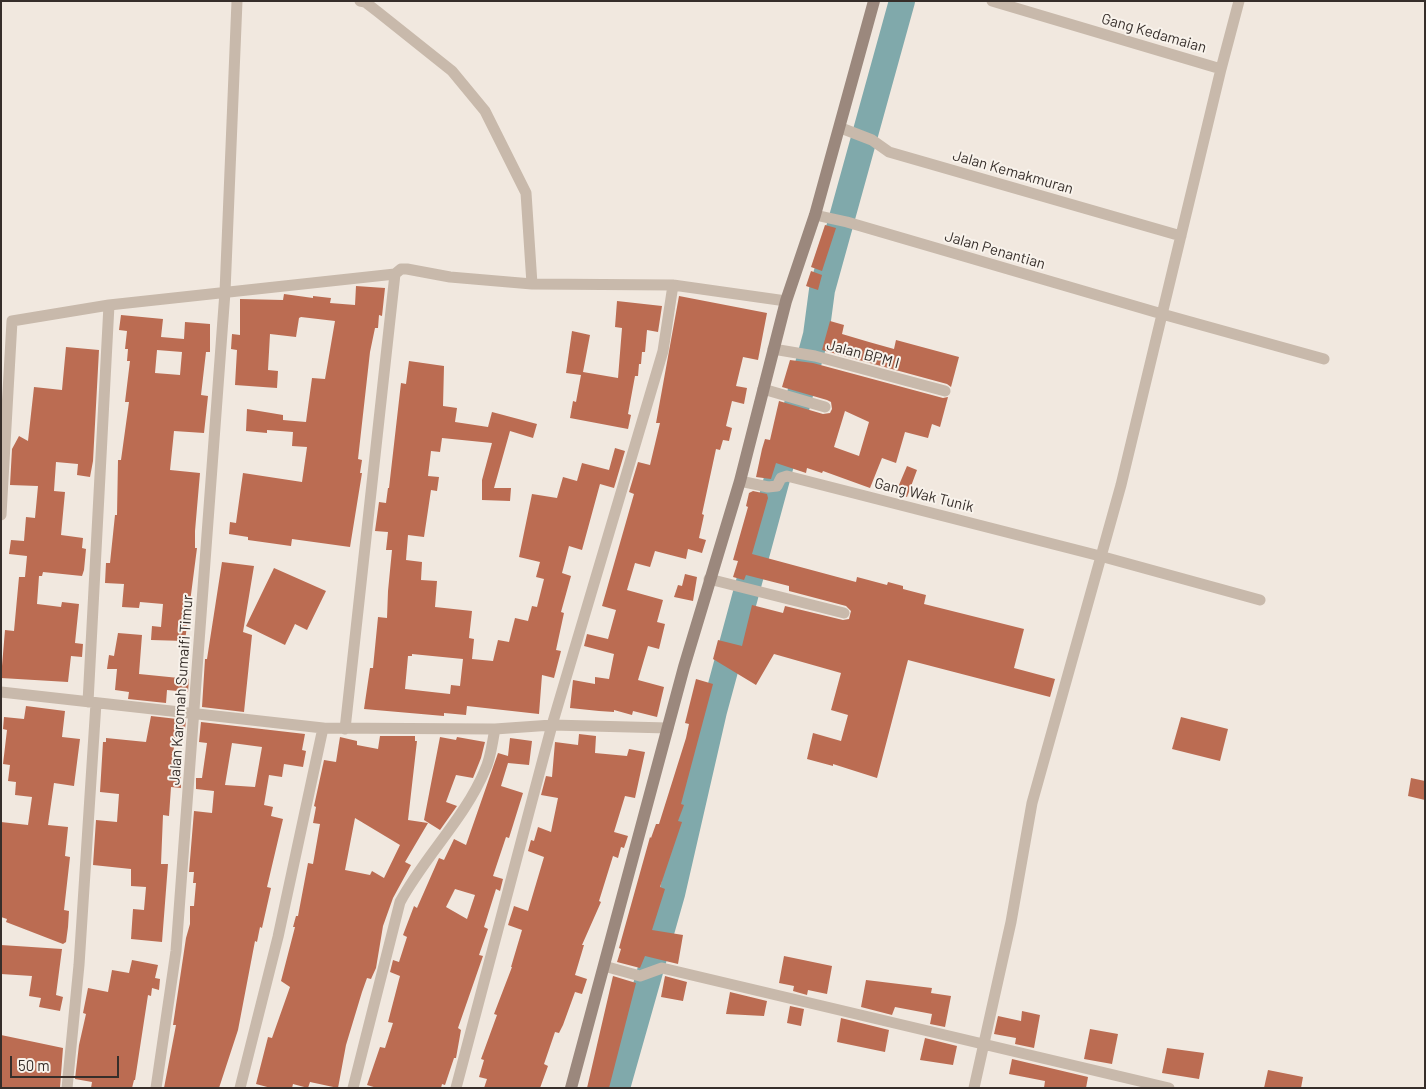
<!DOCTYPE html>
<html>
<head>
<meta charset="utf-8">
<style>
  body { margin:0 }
  #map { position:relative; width:1426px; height:1089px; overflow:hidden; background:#f1e8df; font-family:Barlow,sans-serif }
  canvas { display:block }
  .frame { position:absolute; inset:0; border:2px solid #362e2a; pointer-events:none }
  .scale { position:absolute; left:10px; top:1056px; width:109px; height:22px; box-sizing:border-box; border:2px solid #362e2a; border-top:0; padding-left:6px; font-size:15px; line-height:18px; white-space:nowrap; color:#362e2a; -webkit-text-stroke:4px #f8f2eb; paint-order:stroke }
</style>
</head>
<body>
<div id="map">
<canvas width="1426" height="1089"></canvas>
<div class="frame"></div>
<div class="scale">50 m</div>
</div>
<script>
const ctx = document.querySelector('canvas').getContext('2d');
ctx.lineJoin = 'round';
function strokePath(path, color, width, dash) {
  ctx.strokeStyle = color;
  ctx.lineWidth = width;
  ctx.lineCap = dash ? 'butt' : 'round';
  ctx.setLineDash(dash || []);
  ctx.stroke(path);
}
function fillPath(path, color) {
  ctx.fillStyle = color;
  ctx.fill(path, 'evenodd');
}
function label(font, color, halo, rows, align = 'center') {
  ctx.font = font + ' Barlow,sans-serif';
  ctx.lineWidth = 4;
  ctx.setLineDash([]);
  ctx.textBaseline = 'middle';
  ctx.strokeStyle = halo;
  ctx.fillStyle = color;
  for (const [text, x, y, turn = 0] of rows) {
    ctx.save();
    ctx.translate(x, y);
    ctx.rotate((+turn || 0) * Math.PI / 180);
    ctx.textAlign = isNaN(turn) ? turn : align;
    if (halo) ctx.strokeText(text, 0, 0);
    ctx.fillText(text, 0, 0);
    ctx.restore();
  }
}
const river = new Path2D(`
  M617,1088L672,894L714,711L816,335L822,290L902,1`);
const building = new Path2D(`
  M825,225L836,228L822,271L811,267Z
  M811,271L822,275L818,290L806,286Z
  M356,286L385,288L382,316L379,315L378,328H375L370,352L358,459L362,460L360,473H362L350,547L292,539L291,546L248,540V537L229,534L230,522L236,523L243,473L302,482L307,447L292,446L293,432L267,430V433L246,431L247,409L283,415V420L306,422L312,378L325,379L335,321L301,317L299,318L296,337L270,334L268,370L278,371L277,388L235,385L237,350L231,349L232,334L240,335V299L283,300L284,294L313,298V296L331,298L330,303L355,305Z
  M679,296L767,313L758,360L743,357L736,386L747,388L744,404L732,401L726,426L732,428L729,441L723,440L720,450L716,449L702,514L704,515L699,538L706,540L702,553L688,549L686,559L655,551L650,567L635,563L627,590L663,600L657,622L665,624L659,649L648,646L638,680L664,687L657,717L633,711L632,715L614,710V712L599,711L570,708L573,680L595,684V677L609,679L614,654L584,646L587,634L608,639L616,610L602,606L634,494L629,492L638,462L650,465L660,423H656Z
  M617,301L662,306L658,332L647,330L645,352H642L641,364H639L638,376H635L628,414L631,415L628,429L570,418L573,401L576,402L581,375L566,373L572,331L590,335L583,372L618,378L622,328L615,327Z
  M121,315L163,319L161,337L184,339L185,322L210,324V352H206L201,395L208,396L204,433L174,431L170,470L200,473L195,531V548H197L185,641L151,640L152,626L161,627L163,604L140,602L139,608L122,607L124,584L105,583L106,563H110L115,515H117L118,460H121L129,402H125L130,361H127L128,349H125L127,331L119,330ZM157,350L182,352L180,375L155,373Z
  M830,321L844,325L842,334L869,342L894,349L896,340L959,357L951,387L947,384L822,350Z
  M66,347L99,350L93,461L90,477L77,475L78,464L56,462L54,491L65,492L61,535L83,538L82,548L86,549L84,570L82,576L43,572L42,576H39L37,604L61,607L62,602L79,604L75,643L83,644L82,657L71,656L68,682L1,678L5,630L14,631L19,577H25L27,556L9,554L11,540L24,541L26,517L35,518L38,486L10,485L12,449L19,436L28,441L34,387L62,390Z
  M790,360L813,363L943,398L948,397L940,427L932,424L928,438L905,432L896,463L882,458L870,488L823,471L822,473L807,468L806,473L776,463L771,479L756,477L762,449L765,439L770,440L779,401L823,414L830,413L832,409L831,402L827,400L782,387ZM845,411L869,422L859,456L834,447Z
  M409,361L444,366L443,406L457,408L455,422L488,427L492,412L537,424L533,438L510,431L494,488H511L510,501L482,500V480L492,443L442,438L440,452L431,451L428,476L439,477L437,491L431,490L424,537L408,535L406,560L422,562L421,580L437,581L435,607L472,611L469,638L474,639L472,659L493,661L498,640L509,642L515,618L528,621L532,606L537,607L544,579L536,577L540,562L519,557L532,494L557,498L563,477L577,481L582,463L609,470L615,448L625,451L614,488L600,484L582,550L569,546L562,573L571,576L561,612L564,613L556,650L561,651L554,678L542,675L539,714L467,706L466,715L444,713V716L364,709L370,668H373L378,617L387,618L388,591L392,550H386L388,532L375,531L379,502L386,503L388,488H389L401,383L406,384ZM412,654L463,659L460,686L451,685L450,694L405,689L408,656H412Z
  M907,466L917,470L907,497L896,492Z
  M753,491L767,494L768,498L752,554L856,582L857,577L887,585L888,582L903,586V589L926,595L924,604L1024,629L1014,668L1055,679L1050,697L908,660L877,778L833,764V766L807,759L813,733L841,741L848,715L831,710L841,673L774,654L756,685L713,659L718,640L742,646L752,605L783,613L785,606L843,620L849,619L851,611L846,606L789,591V586L746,575L744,580L733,577L738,561L733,560L748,507L746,506L749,493Z
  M222,562L254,566L243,632L252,635L244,712L202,707L205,659H207Z
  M274,568L326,591L307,630L295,624L285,645L246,626Z
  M685,574L697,577L693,601L674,597L678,585L682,586Z
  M118,633L142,635L139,674L189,679L188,692L167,690L166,703L128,699L129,692L115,690L117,669H107L109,655L114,656Z
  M696,679L713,684L681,804L684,805L678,821L682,822L660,887L665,889L652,930L683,935L678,964L645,956L640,968L617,962L621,949L619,948L650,837L651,838L656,824H659L686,738L689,724L685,723Z
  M26,706L65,711L62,737L80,739L74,786L54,783L48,825L68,827L65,856L70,857L64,910L69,911L68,927L66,942L63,944L6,922L7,919L1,917V822L28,825L32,797L15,795L16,782L8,781L10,765L3,764L7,730L3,729L4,717L24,719Z
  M151,716L186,720L184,739L175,738L171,773H175L174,776H181V788L171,787L169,816L163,815L161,864H168L162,942L131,939L133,909L144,910L146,887L131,886V869L93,865L96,820L117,822L119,794L100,792L103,742H106V738L146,742Z
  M1181,717L1228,729L1220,761L1172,749Z
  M201,722L305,734L302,750L306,751L303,767L284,764L282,777L269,775L264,805L273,807L271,816L283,819L267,887L271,888L262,928L260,927L257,942L255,941L238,1030L219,1088H164L176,1025H173L186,938L190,924V906H194L196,883H193L194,872H189L194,811L212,813L214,791L196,789V778H202L207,743L199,742ZM232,743L262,747L255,787L225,785Z
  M579,734L596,736L595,753L627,756L629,749L645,752L635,798L625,796L614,832L628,836L624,848L621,847L618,858L613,856L599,901L601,902L582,945H584L575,975L587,979L582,994L575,992L563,1025L559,1033L555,1032L544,1064L548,1066L540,1088H484L487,1079L479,1077L484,1060L481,1059L497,1015L494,1014L512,967H511L522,930L508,925L514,906L528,911L544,857L528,851L531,840L534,841L538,827L551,832L558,798L541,795L546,776L552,777L555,742L578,745Z
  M380,736H415V741H417L408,820L428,823L405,862L411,865L393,898L383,926L376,968L371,979L367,978L362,992L346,1045L338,1088L310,1082L308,1088L293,1084L292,1088H271L256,1084L268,1037L272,1038L290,987L281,981L295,927H293L296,916H298L308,863L313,864L320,824L313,823L316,807L314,806L324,760L336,762L340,737L357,741V745L378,749ZM355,818L400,845L384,878L372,871L370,875L345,870Z
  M440,737L456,740L457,737L485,742L481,758L473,778L456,775L446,802L457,806L440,830L424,820Z
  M510,738L532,741L529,765L508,763L501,786L523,793L509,838L506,837L493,876L503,879L500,891L496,889L484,927L488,929L479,955L483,956L458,1028L461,1030L456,1058H454L445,1085L442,1084L441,1088H377L367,1085L380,1047L385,1048L393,1023L388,1022L400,976L390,972L393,960L399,962L407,937L403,935L414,906L417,908L439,858L444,860L454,839L466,845L498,753L508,756ZM455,889L475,895L467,919L446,907Z
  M1411,778L1425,781V800L1408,796Z
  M1,945L62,949L56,995L63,997L60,1011L39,1007L41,998L29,996L32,976L1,974Z
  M784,956L832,966L827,994L808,990L807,995L793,991L794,986L779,983Z
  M132,960L158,965L155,978L160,979L159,990L152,988L151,996L148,995L135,1080H134L132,1088H91L92,1082L75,1079L79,1045L86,1014L83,1013L88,988L108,992L112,970L129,973Z
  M613,976L636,983L609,1088H587Z
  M665,976L687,982L683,1001L661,997Z
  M866,980L932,988L931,993L951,996L945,1027L930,1024L932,1014L895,1007L892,1015L861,1007Z
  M730,992L767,1001L764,1016L726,1014Z
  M790,1006L804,1009L801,1026L787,1023Z
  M1022,1011L1040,1015L1034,1048L1015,1044L1016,1038L994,1034L998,1016L1021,1021Z
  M841,1018L889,1030L885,1052L837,1042Z
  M1090,1029L1118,1034L1112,1064L1084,1059Z
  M1,1035L63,1048L60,1088H1Z
  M925,1038L957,1046L953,1065L920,1060Z
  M1167,1048L1204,1053L1199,1079L1162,1073Z
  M1012,1059L1088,1077L1086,1088H1044L1045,1081L1009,1074Z
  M1268,1070L1303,1077L1301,1088H1264Z`);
const street = new Path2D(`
  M360,1L365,2L378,12L452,71L485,111L526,193L532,284
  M992,1L1221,69
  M841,128L872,140L889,152L1181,236
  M815,215L847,222L1162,314L1324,359
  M773,349L815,356L945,391
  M763,389L825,407
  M740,481L768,487L777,486L781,478L787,476L1100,556L1260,600
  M1,515L12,321L109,305L395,274L401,269H407L450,277L532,284L673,285L786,301
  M709,579L844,613
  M1,692L323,728L495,729L552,725L668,728
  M88,702L109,305
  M345,729L395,274
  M604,966L640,976L662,968L1169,1088
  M67,1088L79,965L96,703
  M156,1088L176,951L204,575L225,292L237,1
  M240,1088L278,937L323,728
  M353,1088L400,902C425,856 465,818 485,770C491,758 492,743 495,729
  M456,1088L552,725L663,351L673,285
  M974,1088L1011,922L1032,803L1121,485L1221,69L1239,1`);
const secondary = new Path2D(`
  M571,1088L684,667L740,481L786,301L815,215L874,1`);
const streetNames = [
  ["Gang Kedamaian",1154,33,16],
  ["Jalan Kemakmuran",1013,172,16],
  ["Jalan Penantian",995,250,16],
  ["Jalan BPM I",863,354,15],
  ["Gang Wak Tunik",924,495,14],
  ["Jalan Karomah Sumaifi Timur",181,690,-86]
];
strokePath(river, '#80a9ab', 26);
fillPath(building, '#bb6c52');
strokePath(street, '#c8b9ab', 11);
strokePath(secondary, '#9b887d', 12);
label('15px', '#362e2a', '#f8f2eb', streetNames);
</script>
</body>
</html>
